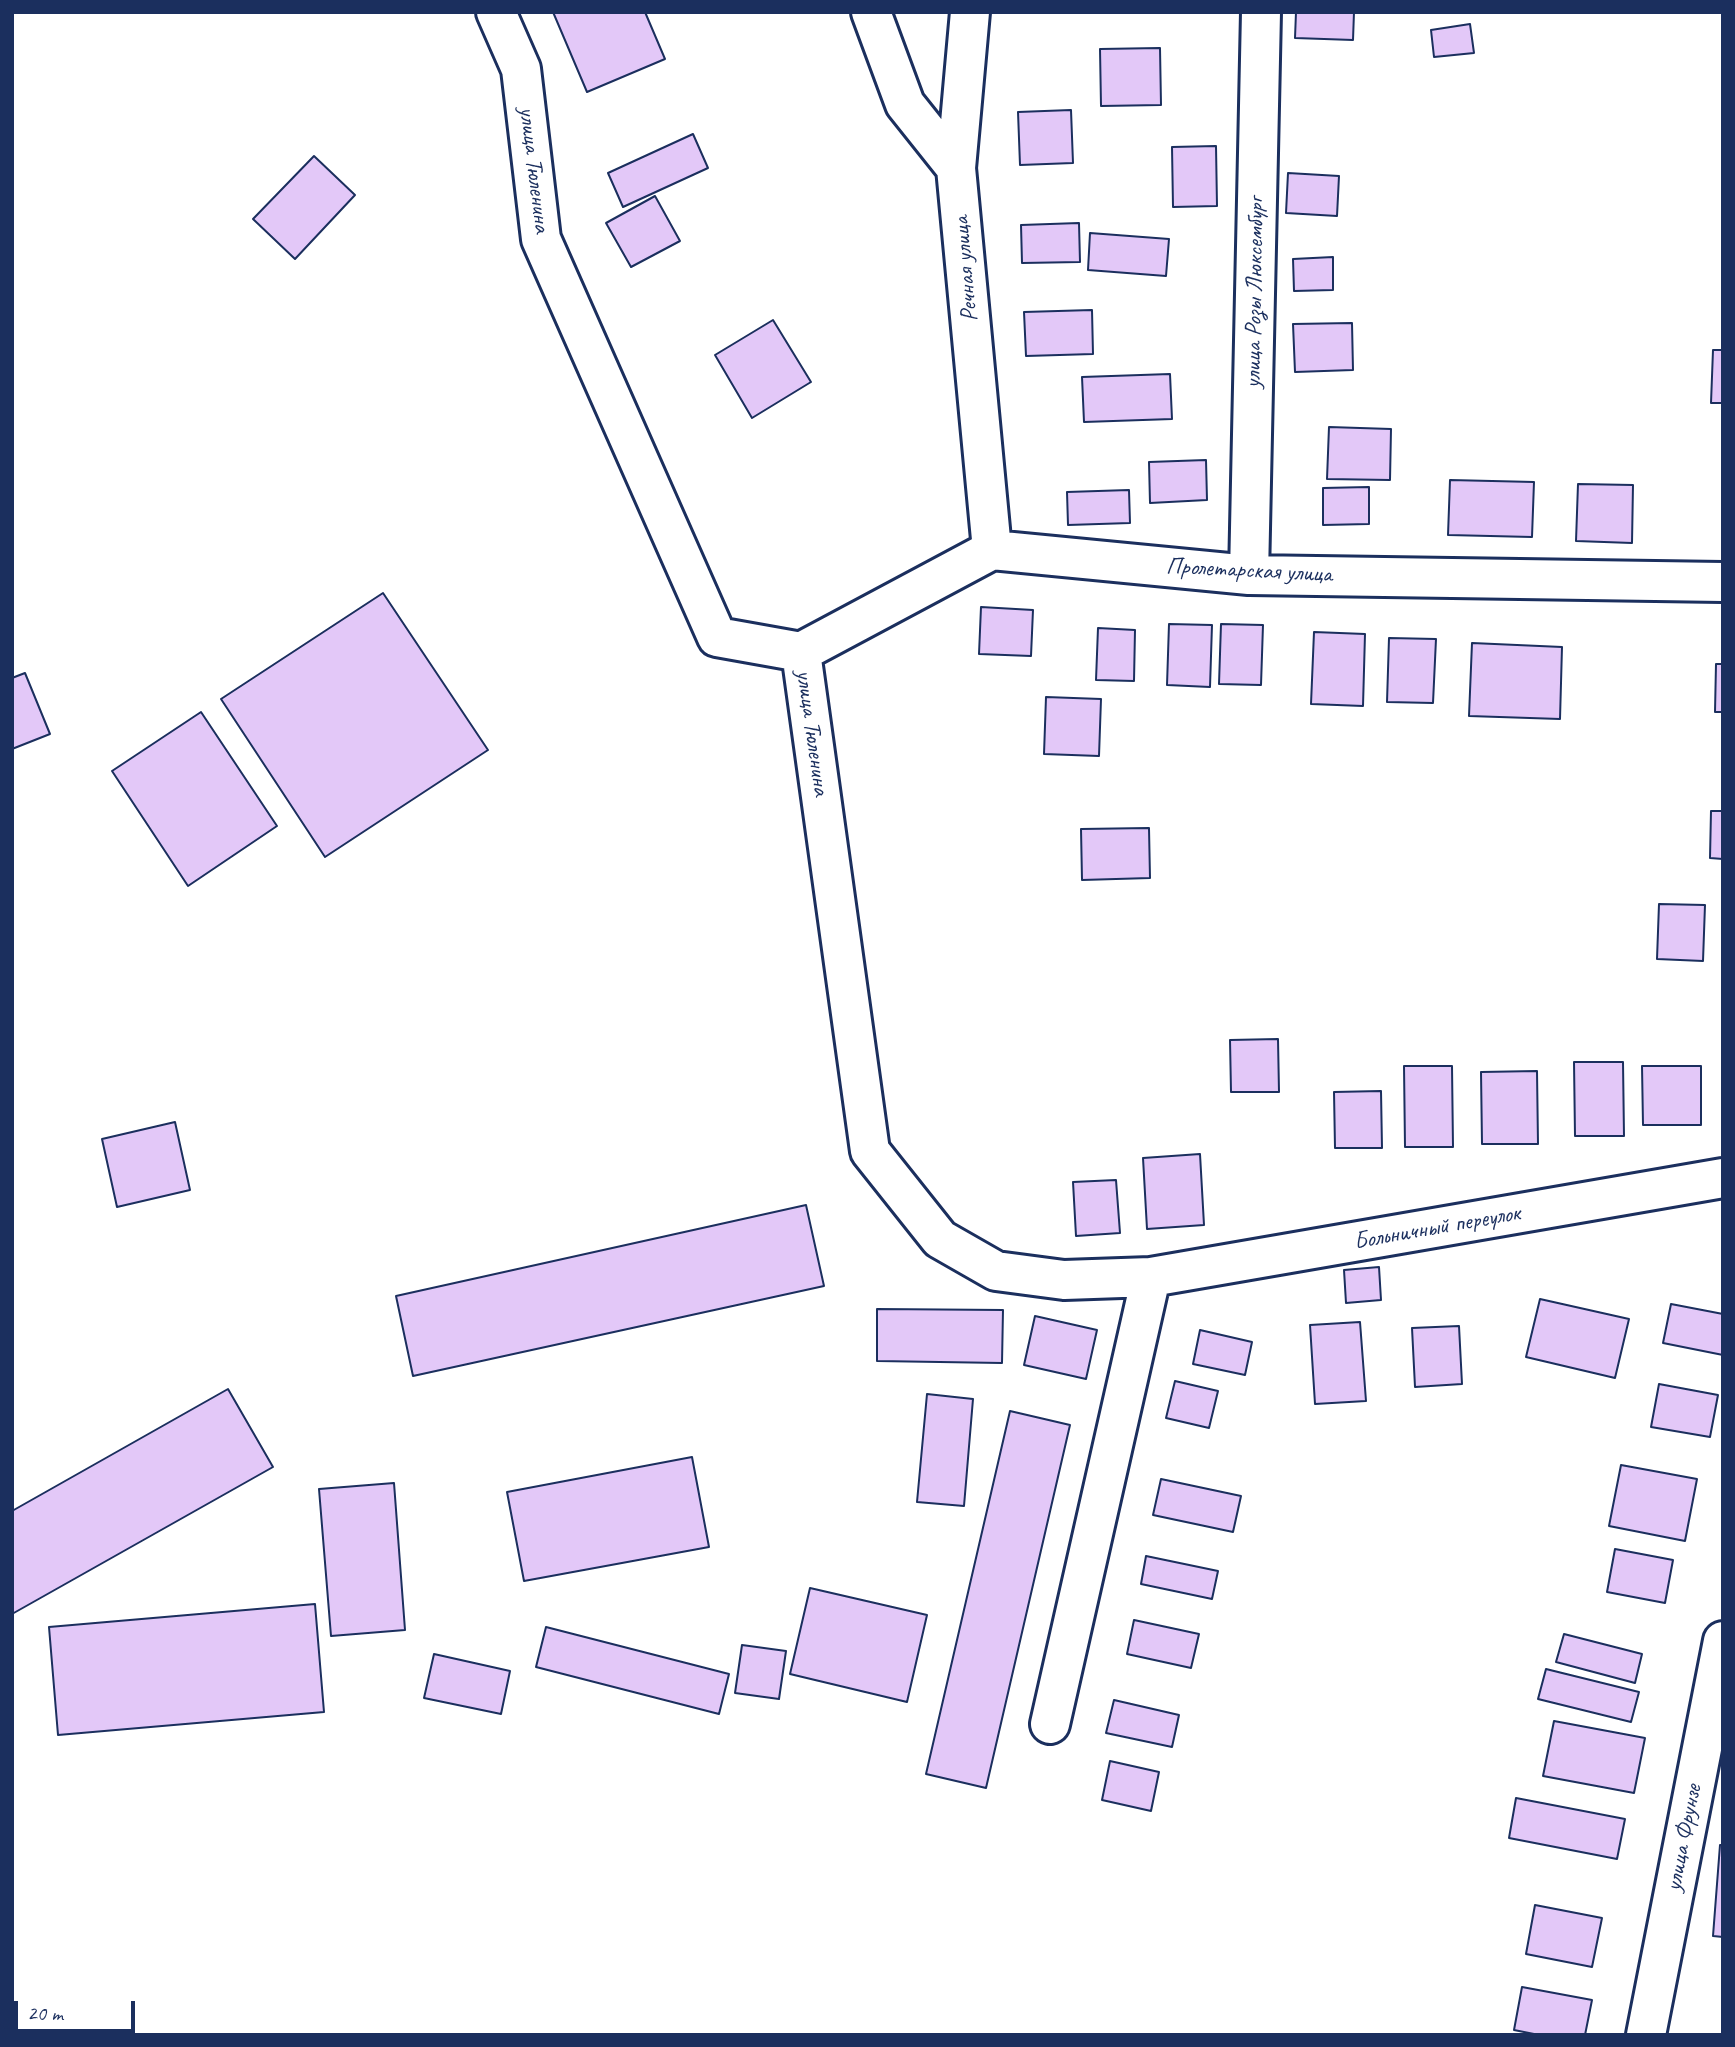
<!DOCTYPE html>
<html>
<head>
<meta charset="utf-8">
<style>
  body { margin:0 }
  #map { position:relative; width:1735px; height:2047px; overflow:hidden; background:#fff; font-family:Caveat,sans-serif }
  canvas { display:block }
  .frame { position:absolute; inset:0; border:14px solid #1b2f5e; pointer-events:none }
  .scale { position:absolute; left:14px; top:2001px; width:121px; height:32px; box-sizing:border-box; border:4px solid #1b2f5e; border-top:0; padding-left:9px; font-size:21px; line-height:24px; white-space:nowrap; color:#1b2f5e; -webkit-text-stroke:5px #fff; paint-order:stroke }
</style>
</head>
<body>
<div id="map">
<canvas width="1735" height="2047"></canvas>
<div class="frame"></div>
<div class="scale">20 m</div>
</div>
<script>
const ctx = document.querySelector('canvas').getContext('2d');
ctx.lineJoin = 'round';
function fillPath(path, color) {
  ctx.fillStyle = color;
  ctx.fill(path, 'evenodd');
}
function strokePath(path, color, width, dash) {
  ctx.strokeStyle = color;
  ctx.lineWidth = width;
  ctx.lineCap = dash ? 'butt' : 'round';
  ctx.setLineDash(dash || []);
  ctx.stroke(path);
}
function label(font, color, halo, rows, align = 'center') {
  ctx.font = font + ' Caveat,sans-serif';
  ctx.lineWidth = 5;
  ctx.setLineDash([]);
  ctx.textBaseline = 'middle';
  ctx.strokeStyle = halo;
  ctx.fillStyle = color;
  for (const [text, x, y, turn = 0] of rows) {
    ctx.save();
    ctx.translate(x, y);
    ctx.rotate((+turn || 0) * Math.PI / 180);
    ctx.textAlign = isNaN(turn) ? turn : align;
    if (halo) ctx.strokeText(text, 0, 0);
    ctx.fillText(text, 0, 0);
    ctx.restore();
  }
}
const building = new Path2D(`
  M553,12H645L665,59L587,92Z
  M1296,12H1354L1353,40L1295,38Z
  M1470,24L1474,53L1434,57L1431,30Z
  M1160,48L1161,105L1101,106L1100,49Z
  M1071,110L1073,163L1020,165L1018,112Z
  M693,134L708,168L623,207L608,173Z
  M1216,146L1217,206L1173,207L1172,147Z
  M314,156L355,195L295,259L253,219Z
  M1288,173L1339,176L1337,216L1286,213Z
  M655,196L680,241L631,267L606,223Z
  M1079,223L1080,262L1022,263L1021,225Z
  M1090,233L1169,239L1166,276L1088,270Z
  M1333,257V290L1294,291L1293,259Z
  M1092,310L1093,354L1026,356L1024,312Z
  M773,320L811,382L752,418L715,355Z
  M1352,323L1353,370L1295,372L1293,324Z
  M1713,350H1723V403H1711Z
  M1170,374L1172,419L1084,422L1082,377Z
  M1329,427L1391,429L1390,480L1327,479Z
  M1206,460L1207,500L1150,503L1149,462Z
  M1450,480L1534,482L1532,537L1448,535Z
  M1578,484L1633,485L1632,543L1576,541Z
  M1369,487V524L1323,525V488Z
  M1129,490L1130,523L1068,525L1067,492Z
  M383,593L488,750L325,857L221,699Z
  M981,607L1033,610L1031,656L979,654Z
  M1169,624L1212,625L1210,687L1167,685Z
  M1221,624L1263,625L1261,685L1219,684Z
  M1098,628L1135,630L1134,681L1096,680Z
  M1314,632L1365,634L1363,706L1311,704Z
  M1389,638L1436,639L1433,703L1387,702Z
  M1472,643L1562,647L1560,719L1469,716Z
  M1716,664H1723V712H1715Z
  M25,673L50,734L12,749V678Z
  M1046,697L1101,699L1099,756L1044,754Z
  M201,712L277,826L188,886L112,771Z
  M1711,811H1723V859L1710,858Z
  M1149,828L1150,878L1082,880L1081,829Z
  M1659,904L1705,905L1703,961L1657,959Z
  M1278,1039L1279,1092H1231L1230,1040Z
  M1574,1062H1623L1624,1136H1575Z
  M1404,1066H1452L1453,1147H1405Z
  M1642,1066H1701V1125H1643Z
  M1537,1071L1538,1144H1482L1481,1072Z
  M1381,1091L1382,1148H1335L1334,1092Z
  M175,1122L190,1190L117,1207L102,1139Z
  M1200,1154L1204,1225L1147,1229L1143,1158Z
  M1116,1180L1120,1233L1076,1236L1073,1182Z
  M806,1205L824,1286L413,1376L396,1296Z
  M1379,1267L1381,1300L1346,1303L1344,1270Z
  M1540,1299L1629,1319L1615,1378L1526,1357Z
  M1671,1304L1723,1314V1355L1663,1343Z
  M877,1309L1003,1310L1002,1363L877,1361Z
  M1035,1316L1097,1330L1086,1379L1024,1365Z
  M1360,1322L1366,1401L1315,1404L1310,1325Z
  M1459,1326L1462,1384L1415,1387L1412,1328Z
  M1200,1330L1252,1342L1245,1375L1193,1364Z
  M1175,1381L1218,1391L1209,1428L1166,1418Z
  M1659,1384L1718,1395L1710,1437L1651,1427Z
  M228,1389L273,1467L12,1614V1511Z
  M927,1394L973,1399L964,1506L917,1502Z
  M1010,1411L1070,1425L986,1788L926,1774Z
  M692,1457L709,1547L524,1581L507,1492Z
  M1621,1465L1697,1479L1685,1541L1609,1526Z
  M1161,1479L1241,1496L1233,1532L1153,1515Z
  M394,1483L405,1630L331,1636L319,1489Z
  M1615,1549L1673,1560L1665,1603L1607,1592Z
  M1146,1556L1218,1571L1212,1599L1141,1584Z
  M810,1588L927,1615L907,1702L790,1674Z
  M315,1604L324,1712L58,1735L49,1627Z
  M1134,1620L1199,1634L1191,1668L1127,1654Z
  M546,1627L729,1674L719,1714L536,1667Z
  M1564,1634L1642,1654L1635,1683L1556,1662Z
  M742,1645L786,1651L779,1699L735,1693Z
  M434,1654L510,1671L501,1714L424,1698Z
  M1546,1669L1639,1692L1631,1722L1538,1699Z
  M1114,1700L1179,1715L1172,1747L1106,1733Z
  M1554,1721L1645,1738L1634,1793L1543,1776Z
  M1110,1761L1159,1772L1151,1811L1102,1800Z
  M1516,1798L1625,1819L1617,1859L1509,1838Z
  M1720,1845H1723V1937L1713,1936Z
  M1535,1905L1602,1918L1592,1967L1526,1954Z
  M1522,1987L1592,2000L1585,2035H1539L1514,2030Z`);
const street = new Path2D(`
  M496,12L521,69L541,239L717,637L801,652L870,1151L940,1239L996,1271L1064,1280L1151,1277L1723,1178
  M871,12L905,104L956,168L992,550
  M956,168L970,12
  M1249,575L1261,12
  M801,652L992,550L1249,575L1723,582
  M1050,1724L1151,1277
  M1646,2035L1723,1641`);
const streetNames = [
  ["улица Тюленина",534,170,83],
  ["Речная улица",966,269,-95],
  ["улица Розы Люксембург",1255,293,-89],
  ["Пролетарская улица",1249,571,3],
  ["улица Тюленина",812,733,82],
  ["Больничный переулок",1437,1228,-10],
  ["улица Фрунзе",1684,1838,-79]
];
fillPath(building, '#e3c8f8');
strokePath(building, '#1b2f5e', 2);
strokePath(street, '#1b2f5e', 44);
strokePath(street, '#fff', 38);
label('24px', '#1b2f5e', '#fff', streetNames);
</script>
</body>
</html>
